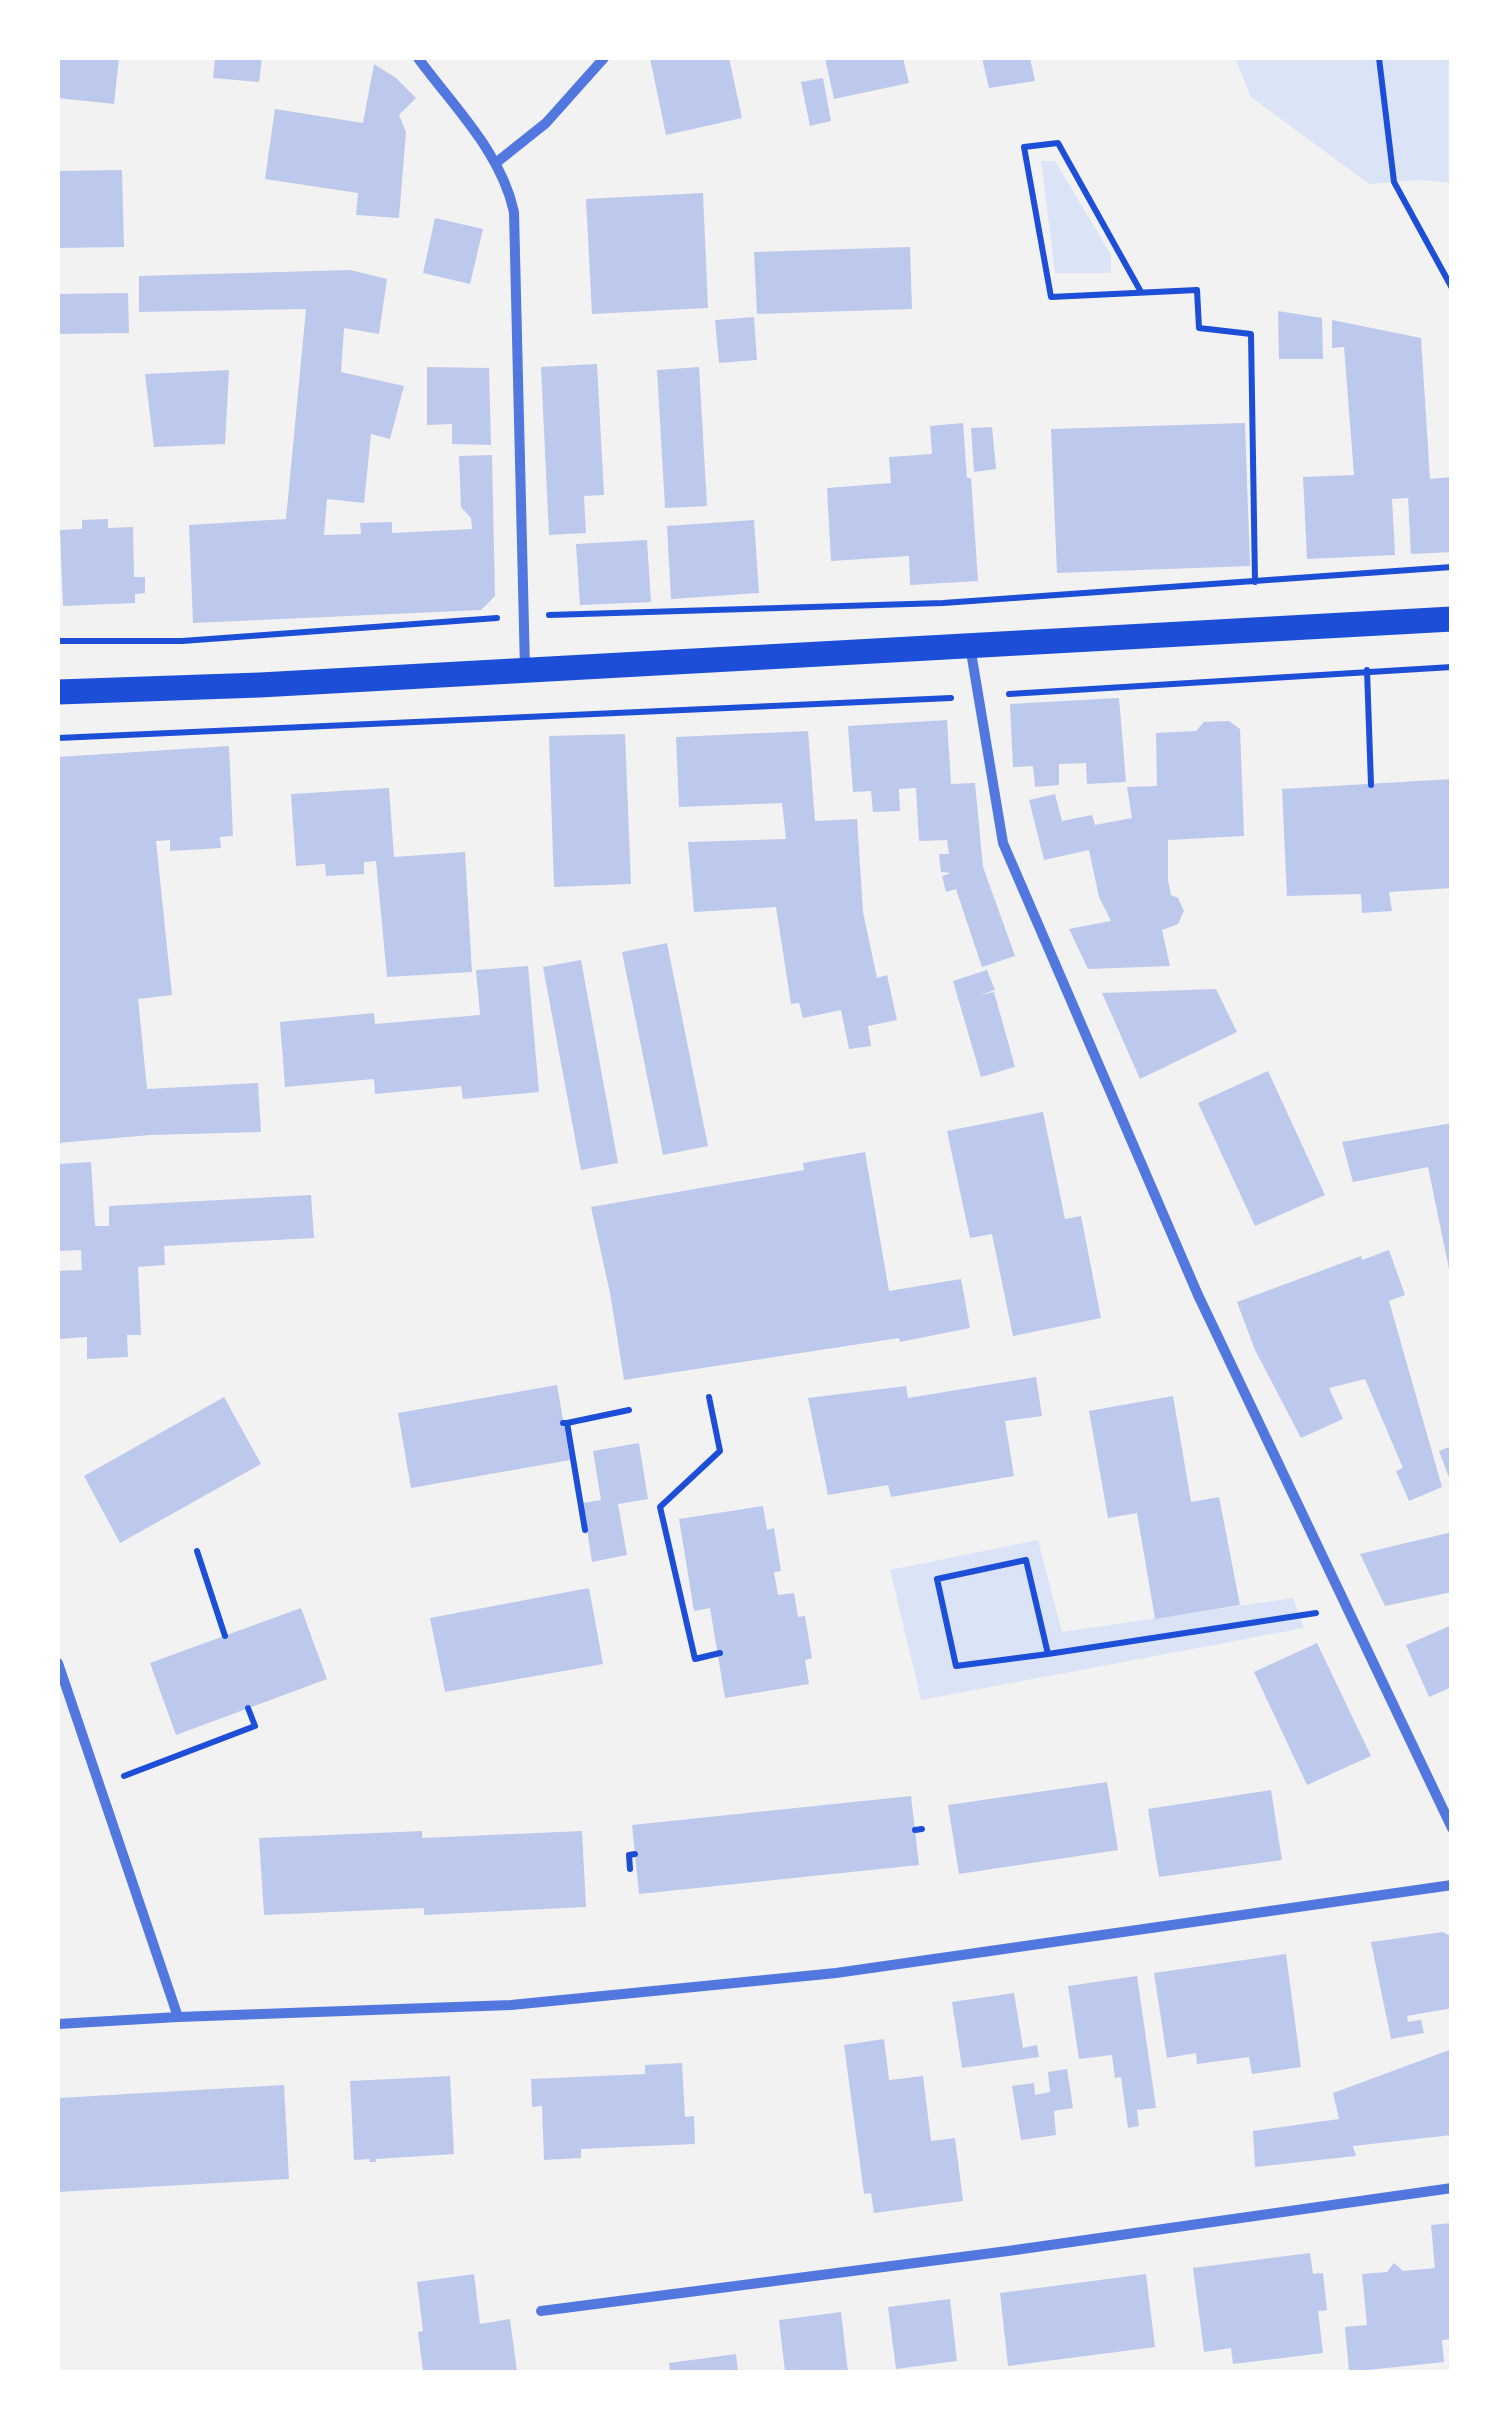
<!DOCTYPE html>
<html>
<head>
<meta charset="utf-8">
<style>
  body { margin:0 }
  #map { position:relative; width:1509px; height:2430px; overflow:hidden; background:#f2f2f2; font-family:Ubuntu,sans-serif }
  canvas { display:block }
  .frame { position:absolute; inset:0; border:60px solid #fff; pointer-events:none }
</style>
</head>
<body>
<div id="map">
<canvas width="1509" height="2430"></canvas>
<div class="frame"></div>
</div>
<script>
const ctx = document.querySelector('canvas').getContext('2d');
ctx.lineJoin = 'round';
function fillPath(path, color) {
  ctx.fillStyle = color;
  ctx.fill(path, 'evenodd');
}
function strokePath(path, color, width, dash) {
  ctx.strokeStyle = color;
  ctx.lineWidth = width;
  ctx.lineCap = dash ? 'butt' : 'round';
  ctx.setLineDash(dash || []);
  ctx.stroke(path);
}
const green = new Path2D(`
  M1235,58H1451V183L1420,180L1369,184L1251,97Z
  M1041,161H1055L1111,255V273H1055Z
  M1038,1540L1062,1632L1293,1598L1304,1628L921,1700L890,1570Z`);
const building = new Path2D(`
  M58,58H119L114,104L58,98Z
  M215,58H262L259,82L213,78Z
  M650,58H729L742,118L666,135Z
  M825,58H903L909,83L834,99Z
  M982,58H1030L1035,81L989,88Z
  M374,64L396,78L416,98L399,115L406,132L399,218L356,215L358,193L265,179L275,109L363,123Z
  M823,78L831,121L810,126L801,82Z
  M122,170L124,247L58,248V171Z
  M703,193L708,308L592,314L586,199Z
  M435,218L483,229L470,284L423,273Z
  M910,247L912,309L757,314L754,252Z
  M350,270L387,279L379,334L344,328L341,372L404,386L390,439L371,434L364,503L327,499L324,535L361,534L360,523L392,522V533L472,529L471,518L461,507L459,456L492,455L495,596L481,610L193,623L189,525L286,519L306,309L139,312V276Z
  M128,293L129,333L58,334V294Z
  M1278,311L1322,318L1323,359H1279Z
  M754,317L757,360L719,363L715,320Z
  M1332,320L1421,338L1430,479L1452,477V552L1411,554L1408,498L1392,499L1395,555L1307,559L1303,477L1354,475L1344,347L1332,348Z
  M597,364L604,495L584,496L586,533L549,535L541,367Z
  M427,367L489,368L491,445L452,444V424L427,425Z
  M699,367L707,506L665,508L657,370Z
  M229,370L225,444L154,447L145,374Z
  M963,423L967,478H971L978,581L910,585L909,556L831,561L827,488L891,483L889,457L932,454L930,426Z
  M1245,423L1250,566L1057,573L1051,429Z
  M992,427L996,469L974,472L971,428Z
  M108,519V528L133,527L134,577H145V593L135,594V603L63,606L60,530L82,529V520Z
  M754,520L759,593L671,599L667,526Z
  M647,540L651,602L580,605L576,544Z
  M1119,698L1126,782L1087,784L1086,763L1059,764V785L1035,787L1033,766L1013,767L1010,704Z
  M947,720L951,784L975,783L983,867L1015,956L982,967L956,889L946,892L942,876L951,873L941,872L939,854H949L947,840L919,841L916,788L899,789L900,811L873,812L871,791L853,792L848,726Z
  M1229,721L1240,729L1244,836L1168,840V880L1171,895L1178,898L1184,911L1178,924L1162,930L1170,966L1088,969L1069,929L1111,921L1099,897L1089,850L1044,860L1029,800L1055,794L1062,821L1092,815L1095,825L1132,818L1127,787L1157,786L1156,733L1196,731L1204,722Z
  M808,731L815,821L857,819L863,912L877,978L887,975L897,1020L868,1026L871,1046L849,1049L841,1010L803,1018L799,1003L791,1004L776,907L694,912L688,842L786,839L782,803L679,807L676,737Z
  M625,734L631,884L554,887L549,736Z
  M229,746L233,836L220,837L221,848L170,851V840L156,841L172,995L138,999L147,1089L258,1083L261,1132L151,1135L58,1143V757Z
  M1452,779V888L1389,892L1392,911L1362,913L1361,894L1287,896L1282,789Z
  M389,788L394,857L465,852L472,972L387,977L376,861L364,862V874L326,876L325,864L296,866L291,794Z
  M667,943L708,1146L663,1155L622,952Z
  M581,960L618,1163L581,1170L543,967Z
  M528,966L539,1092L463,1099L461,1086L375,1094L374,1079L285,1087L280,1022L374,1013L375,1024L480,1015L476,970Z
  M987,970L995,990L980,995L994,992L1015,1067L981,1077L953,981Z
  M1216,989L1237,1032L1140,1079L1102,993Z
  M1268,1071L1325,1195L1255,1226L1198,1103Z
  M1043,1112L1065,1219L1081,1216L1101,1318L1013,1336L992,1234L970,1238L947,1131Z
  M1452,1123V1274H1450L1428,1167L1353,1182L1342,1142Z
  M865,1152L889,1291L961,1279L970,1328L900,1342L899,1338L624,1380L610,1293L591,1207L804,1170L803,1163Z
  M91,1162L95,1226H109V1206L311,1195L314,1238L164,1246L165,1265L138,1267L141,1335H127L128,1357L87,1359V1337L58,1339V1271L82,1270L81,1250L59,1251L58,1164Z
  M1389,1250L1405,1295L1389,1301L1442,1487L1409,1501L1396,1471L1403,1468L1365,1379L1329,1388L1343,1419L1301,1438L1255,1350L1237,1302L1361,1256L1362,1260Z
  M1036,1377L1042,1416L1005,1421L1014,1476L891,1497L888,1485L828,1495L808,1398L906,1386L908,1398Z
  M557,1385L570,1460L411,1488L398,1413Z
  M1173,1396L1191,1502L1219,1497L1240,1605L1155,1619L1137,1513L1108,1518L1089,1411Z
  M224,1397L261,1464L120,1543L84,1476Z
  M639,1443L648,1499L618,1504L627,1555L592,1562L583,1503L601,1500L593,1451Z
  M1452,1446V1483H1451L1439,1451Z
  M763,1506L767,1530L774,1528L781,1571L774,1572L778,1595L794,1593L798,1617L805,1616L812,1658L805,1660L809,1684L725,1698L710,1608L694,1611L679,1519Z
  M1452,1532V1592L1385,1606L1360,1554Z
  M589,1588L603,1664L445,1692L430,1618Z
  M301,1608L327,1679L176,1735L150,1663Z
  M1452,1625V1687L1429,1697L1406,1645Z
  M1317,1643L1371,1756L1307,1785L1254,1672Z
  M1107,1782L1118,1850L959,1874L948,1805Z
  M1271,1790L1282,1860L1159,1877L1148,1809Z
  M911,1796L919,1865L639,1894L632,1825Z
  M422,1831V1838L582,1831L586,1907L424,1915V1908L264,1915L259,1838Z
  M1443,1932L1452,1937V2008L1407,2016L1408,2022L1421,2020L1424,2033L1391,2039L1371,1942Z
  M1286,1954L1301,2067L1252,2074L1249,2057L1197,2064L1196,2053L1167,2058L1154,1973Z
  M1137,1976L1156,2108L1137,2110L1139,2126L1128,2128L1121,2077L1115,2078L1112,2055L1079,2059L1068,1986Z
  M1014,1993L1023,2048L1037,2045L1039,2057L962,2068L952,2002Z
  M884,2039L889,2080L923,2076L931,2141L955,2138L963,2201L874,2213L871,2193L864,2194L844,2045Z
  M1452,2049V2135L1353,2146L1356,2156L1255,2167L1253,2131L1339,2119L1333,2093Z
  M682,2063L685,2117L694,2116L695,2144L581,2149V2158L544,2160L542,2106L532,2107L531,2079L645,2074V2065Z
  M1067,2069L1073,2108L1054,2111L1056,2135L1021,2140L1012,2086L1034,2083L1035,2095L1050,2092L1048,2072Z
  M450,2076L454,2154L376,2159V2162H369L370,2159L354,2160L350,2081Z
  M284,2085L289,2179L58,2192V2098Z
  M1452,2223V2339L1442,2340L1444,2362L1349,2372L1345,2327L1367,2325L1362,2274L1387,2272L1394,2263L1403,2271L1435,2268L1431,2225Z
  M1310,2253L1313,2274L1323,2273L1327,2310L1318,2311L1323,2353L1233,2364L1231,2348L1204,2352L1193,2268Z
  M474,2274L480,2324L510,2319L517,2372H423L418,2332L423,2331L417,2282Z
  M1146,2274L1155,2347L1008,2366L1000,2293Z
  M950,2299L957,2361L896,2369L888,2307Z
  M841,2312L848,2372H785L779,2320Z
  M736,2354L738,2372H670L669,2363Z`);
const path = new Path2D(`
  M1379,58L1394,182L1452,288
  M1141,292L1058,143L1024,147L1051,297L1197,290L1199,328L1251,334L1255,582
  M549,615L943,603L1452,567
  M58,641H182L497,618
  M1367,670L1371,785
  M1009,694L1452,667
  M58,738L951,698
  M709,1397L720,1451L660,1507L695,1659L720,1653
  M563,1423H567L585,1530
  M567,1423L629,1410
  M197,1551L225,1636
  M1048,1654L956,1666L937,1579L1026,1560L1048,1654L1316,1613
  M124,1776L255,1726L248,1708
  M915,1830L922,1829
  M630,1869L629,1855L635,1854`);
const minor = new Path2D(`
  M418,58C453,106 501,152 514,212L525,669
  M497,162L546,123L604,58
  M970,646L1003,843L1198,1295L1452,1828
  M58,1663L178,2017L511,2005L836,1973L1452,1885
  M58,2024L178,2017
  M541,2311L1008,2251L1452,2188`);
const primary = new Path2D(`
  M58,692L260,685L1452,619`);
fillPath(green, '#dbe4f7');
fillPath(building, '#bdc9ec');
strokePath(path, '#1d4ed8', 6);
strokePath(minor, '#5277de', 10);
strokePath(primary, '#1d4ed8', 25);
</script>
</body>
</html>
